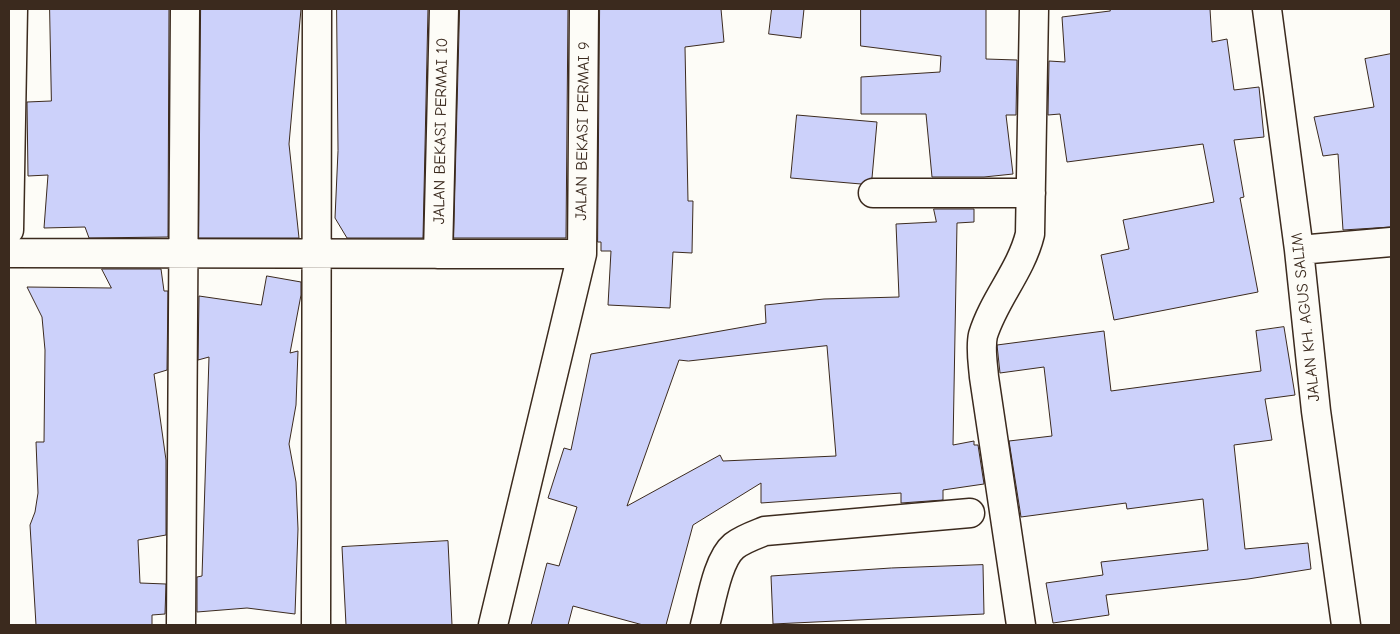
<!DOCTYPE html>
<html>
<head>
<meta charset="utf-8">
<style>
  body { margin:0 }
  #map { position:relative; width:1400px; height:634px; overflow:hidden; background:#fdfcf7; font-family:"Comic Neue",sans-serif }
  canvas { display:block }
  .frame { position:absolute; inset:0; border:10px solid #3b2a1e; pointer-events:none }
</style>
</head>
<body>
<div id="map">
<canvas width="1400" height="634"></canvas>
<div class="frame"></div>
</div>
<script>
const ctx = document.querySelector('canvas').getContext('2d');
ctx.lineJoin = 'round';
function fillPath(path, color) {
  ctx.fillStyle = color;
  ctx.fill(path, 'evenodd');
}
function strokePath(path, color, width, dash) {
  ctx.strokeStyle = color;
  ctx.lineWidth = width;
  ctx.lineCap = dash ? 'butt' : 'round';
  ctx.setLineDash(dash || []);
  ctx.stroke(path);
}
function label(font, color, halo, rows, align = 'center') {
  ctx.font = font + ' "Comic Neue",sans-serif';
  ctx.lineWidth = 4;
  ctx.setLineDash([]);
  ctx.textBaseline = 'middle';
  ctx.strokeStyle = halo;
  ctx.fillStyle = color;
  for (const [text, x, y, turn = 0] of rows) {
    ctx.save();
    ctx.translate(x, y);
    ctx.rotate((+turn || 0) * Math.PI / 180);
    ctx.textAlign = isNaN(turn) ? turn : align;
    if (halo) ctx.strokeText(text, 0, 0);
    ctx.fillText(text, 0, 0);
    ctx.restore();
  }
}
const building = new Path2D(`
  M50,9H169L168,237L89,238L85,227L44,228L48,175L28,176L27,102L51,101Z
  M201,9H301L289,144L299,238H199Z
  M337,9H428L423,238H347L335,218L338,151Z
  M460,9H568L566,238H454Z
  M600,9H721L724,42L685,47L688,201H693L692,253L673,252L670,308L608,305L611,251H601V242H598Z
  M772,9H804L801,38L769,34Z
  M861,9H986V59L1017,60L1016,115H1006L1013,174L984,177H932L926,114H861V77L940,72L941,56L861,46Z
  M1110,9H1210L1212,42L1227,39L1234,90L1259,87L1264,137L1234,140L1244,197L1240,198L1258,292L1114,320L1101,255L1129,249L1123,220L1214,202L1203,144L1067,162L1060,114L1048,115L1049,61L1065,62L1062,17L1110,11Z
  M1391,54V227L1343,230L1338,154L1323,156L1314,117L1374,107L1365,59Z
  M797,115L877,122L872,178L861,184L791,178Z
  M934,209H974V222L957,223L953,445L974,441V445H978L984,484L943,490V500L901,503V493L761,503V483L693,525L666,625H643L573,606L568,625H531L547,563L559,566L577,507L548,498L564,448L571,450L591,354L766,323L765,305L824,299L899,297L896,224L936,222ZM827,346L836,456L723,461L720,455L627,506L679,360L688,361Z
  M102,269H161L164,291H168L167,370L154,374L166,460V535L138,540L140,583L166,584L165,614L152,615V625H36L30,525L35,512L38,493L36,442H44L45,350L42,317L27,287L111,288Z
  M267,276L301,282V295L290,353L298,351L296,405L289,444L296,482L298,529L295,614L247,608L197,612V577L202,576L209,357L198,360L199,296L261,305Z
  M1284,327L1295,395L1265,399L1272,440L1234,445L1245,549L1308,543L1311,569L1248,579L1106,595L1109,615L1053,623L1046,583L1103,575L1101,562L1208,550L1203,499L1127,509L1126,503L1021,517L1009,441L1052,436L1044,367L1000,373L997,345L1104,331L1111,391L1261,371L1256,331Z
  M448,541L452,625H346L342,547Z
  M983,565L984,614L773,624L771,576L891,568Z`);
const minor = new Path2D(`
  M1267,9L1299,250L1316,411L1346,625
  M873,193H1031
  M9,230L13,9
  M1299,250L1391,242
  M9,253L582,254
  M438,254L444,9
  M181,625L185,9
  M316,625L317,9
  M493,625L582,254L584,9
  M705,625C711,604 717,560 734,546C743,539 755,535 765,531L970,513
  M1021,625L984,377C983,364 980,348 983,335C994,299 1021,271 1030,234L1034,9`);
const streetNames = [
  ["JALAN BEKASI PERMAI 10",441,131,-89],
  ["JALAN BEKASI PERMAI 9",583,131,-89],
  ["JALAN KH. AGUS SALIM",1306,317,-96]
];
fillPath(building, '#ccd1fa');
strokePath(building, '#3b2a1e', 1);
strokePath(minor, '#3b2a1e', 31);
strokePath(minor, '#fdfcf7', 28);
label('16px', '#3b2a1e', '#fdfcf7', streetNames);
</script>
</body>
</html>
